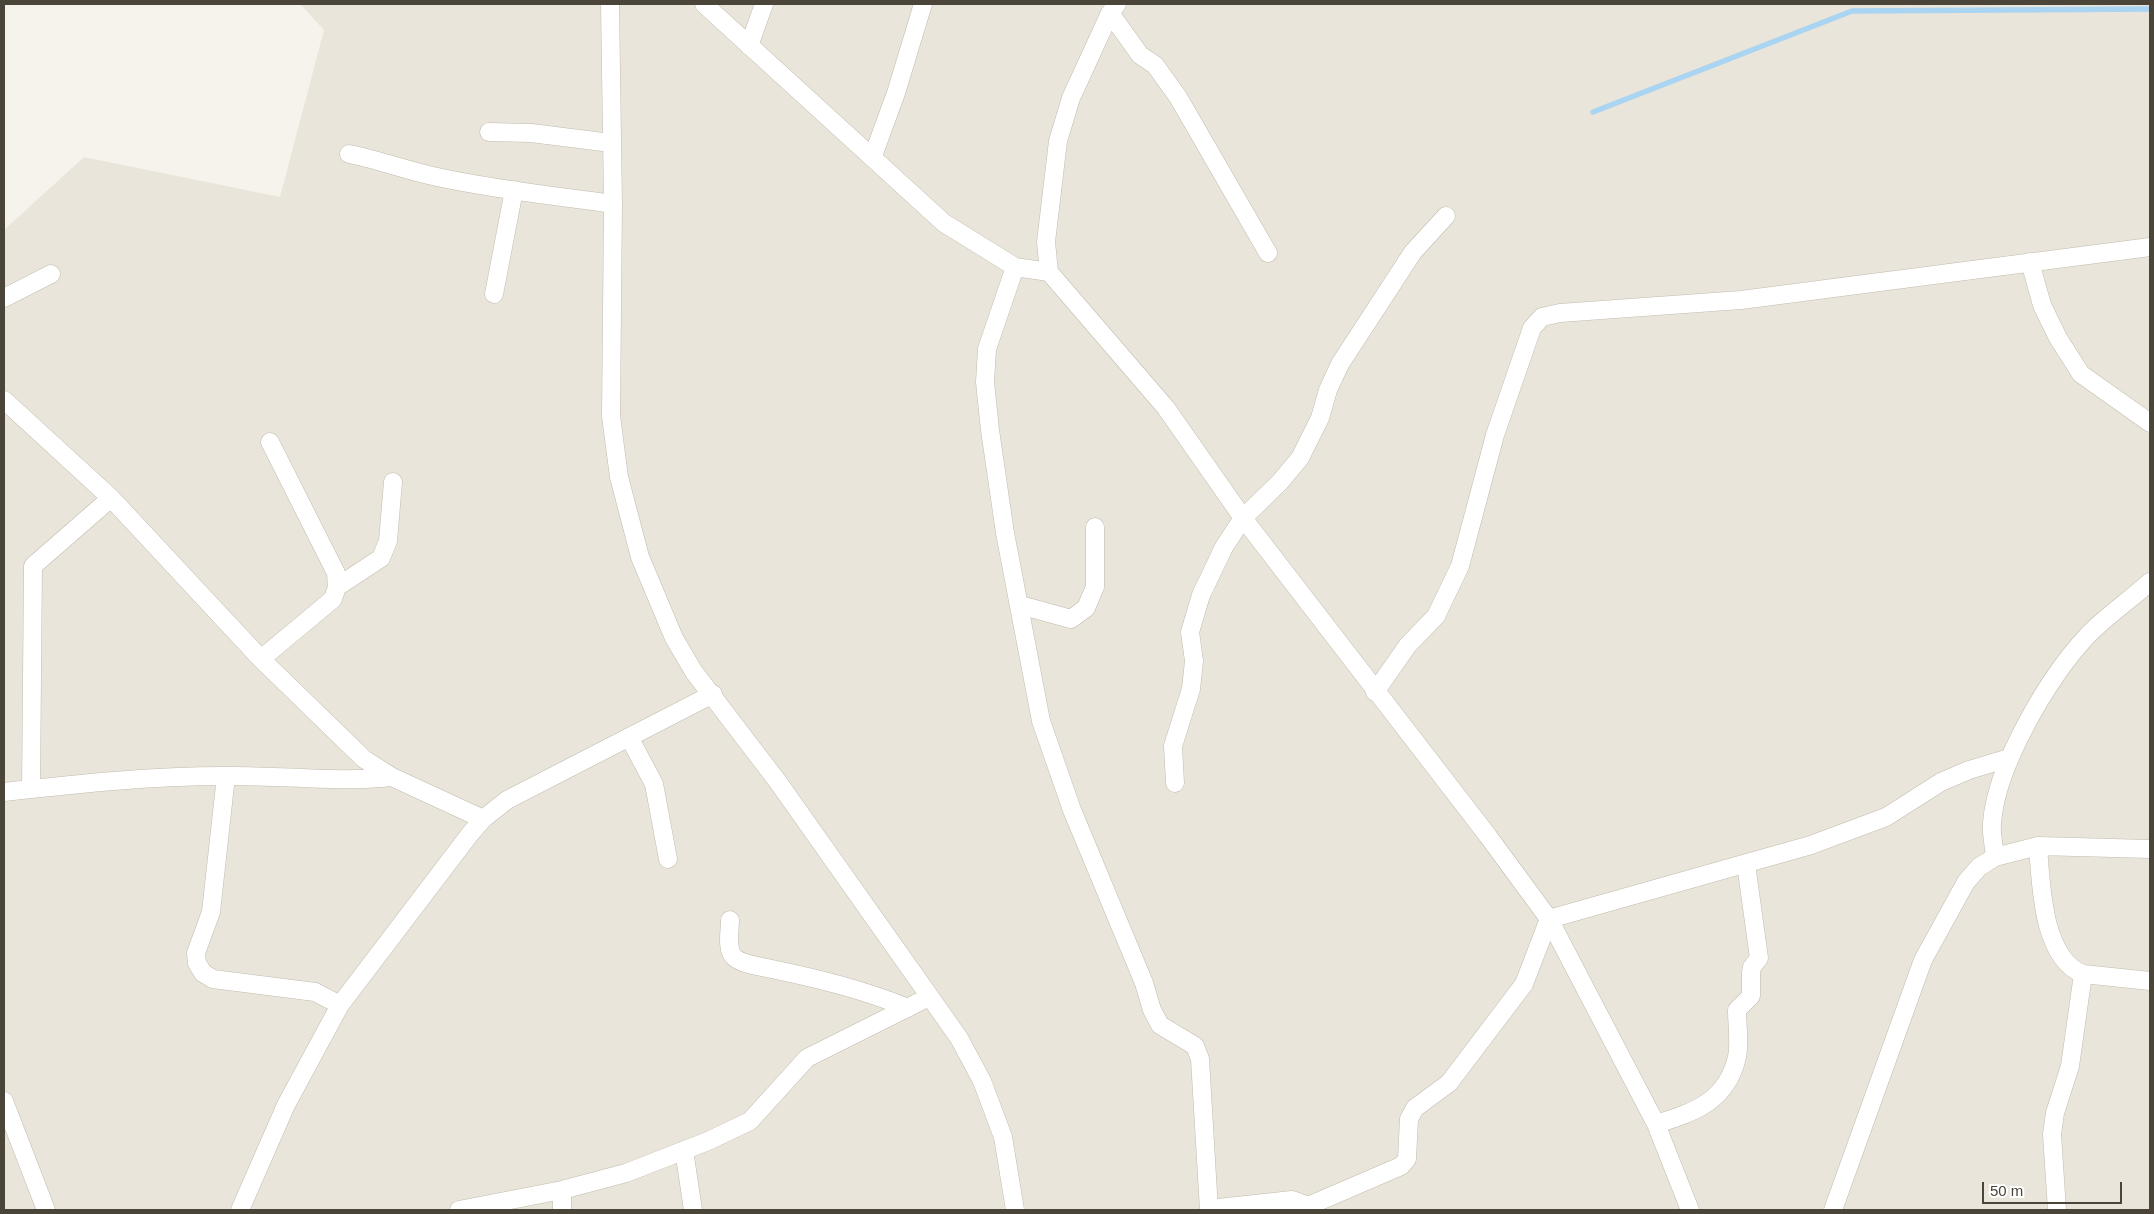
<!DOCTYPE html>
<html>
<head>
<meta charset="utf-8">
<style>
  body { margin:0 }
  #map { position:relative; width:2154px; height:1214px; overflow:hidden; background:#f6f3ec; font-family:Arial,sans-serif }
  canvas { display:block }
  .frame { position:absolute; inset:0; border:5px solid #4b4439; pointer-events:none }
  .scale { position:absolute; left:1982px; top:1182px; width:140px; height:22px; box-sizing:border-box; border:2px solid #4b4439; border-top:0; padding-left:6px; font-size:15px; line-height:18px; white-space:nowrap; color:#4b4439; -webkit-text-stroke:4px #fff; paint-order:stroke }
</style>
</head>
<body>
<div id="map">
<canvas width="2154" height="1214"></canvas>
<div class="frame"></div>
<div class="scale">50 m</div>
</div>
<script>
const ctx = document.querySelector('canvas').getContext('2d');
ctx.lineJoin = 'round';
function fillPath(path, color) {
  ctx.fillStyle = color;
  ctx.fill(path, 'evenodd');
}
function strokePath(path, color, width, dash) {
  ctx.strokeStyle = color;
  ctx.lineWidth = width;
  ctx.lineCap = dash ? 'butt' : 'round';
  ctx.setLineDash(dash || []);
  ctx.stroke(path);
}
const residential = new Path2D(`
  M300,4H2150V1210H4V230L84,157L280,197L324,30Z`);
const stream = new Path2D(`
  M1593,112L1852,11L2150,9`);
const minor = new Path2D(`
  M610,4L613,204L611,416L619,477L640,557L674,638L694,672L778,782L959,1038L982,1081L1003,1137L1015,1210
  M704,4L944,223L1015,267L1049,272
  M1117,4L1110,13L1071,98L1058,141L1046,242L1049,272L1166,408L1243,518L1488,836L1549,919L1656,1124L1690,1210
  M1110,13L1140,55L1155,65L1178,97L1268,253
  M749,46L764,4
  M489,132L531,133L611,143
  M349,154C380,160 410,172 442,178C498,190 556,196 613,204
  M873,156L896,93L923,4
  M2030,262L2042,305L2058,338L2081,374L2150,423
  M1015,267L987,349L985,382L990,430L1005,533L1041,721L1072,810L1144,983L1152,1010L1160,1025L1195,1046L1200,1059L1209,1210
  M494,294L514,190
  M4,298L51,274
  M4,400L111,498L261,659L364,759L392,777L483,819
  M337,587L381,558L388,541L393,482
  M1020,605L1071,619L1086,608L1095,587V527
  M261,659L333,599L337,587L336,573L270,442
  M1375,692L1408,645L1436,616L1460,566L1495,435L1532,328L1542,317L1560,313L1741,300L2150,247
  M629,737L654,784L668,859
  M226,776L211,912L196,953L197,963L203,973L213,979L315,992L340,1005
  M1175,783L1173,746L1191,689L1194,661L1190,632L1201,595L1224,547L1243,518L1280,482L1300,458L1320,418L1328,390L1340,364L1413,252L1446,216
  M31,789L33,566L111,498
  M4,792C77,784 150,776 224,776C281,775 335,783 392,777
  M2038,846C2041,884 2042,958 2083,974L2150,981
  M1995,857C1994,846 1991,834 1992,823C1996,766 2048,678 2087,636C2106,616 2130,600 2150,582
  M730,920C730,931 726,949 734,957C741,964 758,966 767,968C815,978 862,989 908,1008
  M4,1101L46,1210
  M1656,1124C1695,1112 1727,1101 1737,1057C1740,1042 1737,1025 1737,1010L1751,996V972L1752,967L1759,958L1746,864
  M684,1150L693,1210
  M562,1190V1210
  M1308,1206L1401,1166L1407,1159L1409,1119L1415,1108L1449,1083L1524,984L1549,919L1811,845L1886,817L1941,782L1969,770L2009,758
  M1209,1209L1292,1200L1308,1206L1310,1210
  M240,1210L286,1105L340,1005L470,834L483,819L507,800L713,694
  M459,1210L562,1190L626,1173L708,1141L750,1121L807,1058L929,997
  M1833,1210L1923,960L1966,882L1979,867L1995,857L2038,846L2150,849
  M2057,1210L2052,1134L2055,1113L2070,1066L2083,974`);
fillPath(residential, '#eae5da');
strokePath(stream, '#a9d4f2', 5.5);
strokePath(minor, '#c2bbae', 19);
strokePath(minor, '#fff', 18);
</script>
</body>
</html>
